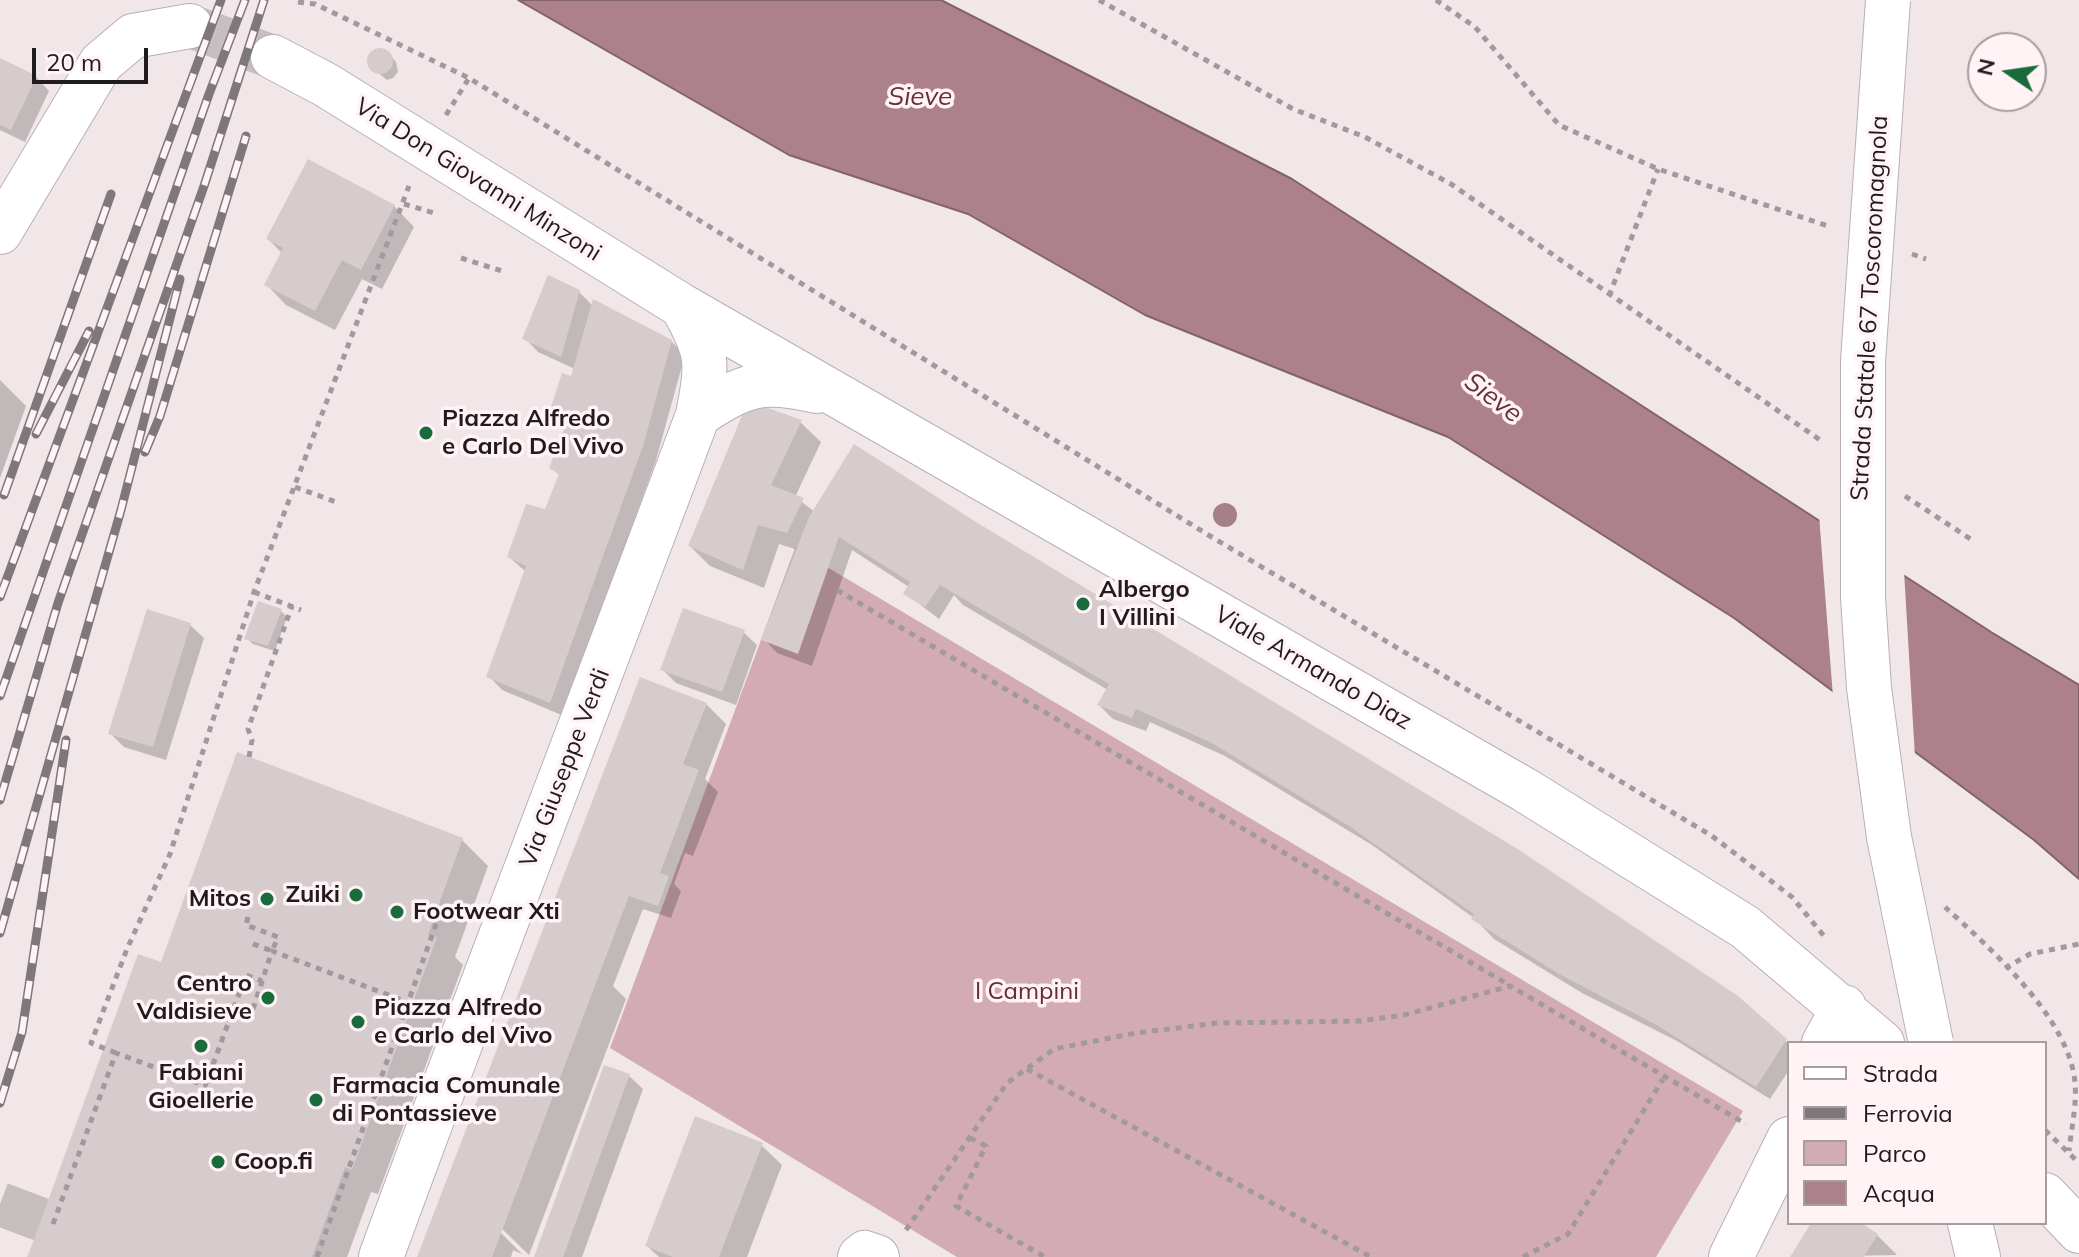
<!DOCTYPE html>
<html>
<head>
<meta charset="utf-8">
<style>
  body { margin:0 }
  #map { position:relative; width:2079px; height:1257px; overflow:hidden; background:#f1e6e8; font-family:Mulish,sans-serif }
  canvas { display:block }
  .legend { position:absolute; left:1787px; top:1041px; width:260px; height:184px; box-sizing:border-box; background:#fff3f5; border:2px solid #a69d9f; margin:0; padding:10px 14px; list-style:none; font-size:24px; color:#201c1d }
  .legend li { display:flex; align-items:center; gap:16px; height:40px }
  .legend b { width:40px; border:2px solid #a69d9f }
  .north { position:absolute; left:1967px; top:32px; width:80px; height:80px; box-sizing:border-box; background:#fff3f5; border:2px solid #a69d9f; border-radius:50%; rotate:283deg; font-size:22px; font-weight:700; line-height:32px; text-align:center; color:#201c1d }
  .north::after { content:''; display:block; margin:auto; width:28px; height:36px; background:#1a6b3b; clip-path:polygon(50% 0,100% 100%,50% 72%,0 100%) }
  .scale { position:absolute; left:32px; top:48px; width:116px; height:36px; box-sizing:border-box; border:4px solid #201c1d; border-top:0; padding-left:10px; font-size:24px; line-height:28px; white-space:nowrap; color:#201c1d; -webkit-text-stroke:6px #fff3f5; paint-order:stroke }
</style>
</head>
<body>
<div id="map">
<canvas width="2079" height="1257"></canvas>
<ul class="legend">
<li><b style="height:10px;background:#fff"></b>Strada</li>
<li><b style="height:10px;background:#7f787a"></b>Ferrovia</li>
<li><b style="height:22px;background:#d2abb4"></b>Parco</li>
<li><b style="height:22px;background:#ac818b"></b>Acqua</li>
</ul>
<div class="north">N</div>
<div class="scale">20 m</div>
</div>
<script>
const ctx = document.querySelector('canvas').getContext('2d');
ctx.lineJoin = 'round';
function fillPath(path, color) {
  ctx.fillStyle = color;
  ctx.fill(path, 'evenodd');
}
function strokePath(path, color, width, dash) {
  ctx.strokeStyle = color;
  ctx.lineWidth = width;
  ctx.lineCap = dash ? 'butt' : 'round';
  ctx.setLineDash(dash || []);
  ctx.stroke(path);
}
function label(font, color, halo, rows, align = 'center') {
  ctx.font = font + ' Mulish,sans-serif';
  ctx.lineWidth = 7;
  ctx.setLineDash([]);
  ctx.textBaseline = 'middle';
  ctx.strokeStyle = halo;
  ctx.fillStyle = color;
  for (const [text, x, y, turn = 0] of rows) {
    ctx.save();
    ctx.translate(x, y);
    ctx.rotate((+turn || 0) * Math.PI / 180);
    ctx.textAlign = isNaN(turn) ? turn : align;
    if (halo) ctx.strokeText(text, 0, 0);
    ctx.fillText(text, 0, 0);
    ctx.restore();
  }
}
const green = new Path2D(`
  M795,548L1743,1111L1656,1257H957L610,1048Z`);
const water = new Path2D(`
  M518,0H941L1292,179L1991,632L2079,685V879L2034,840L1734,618L1448,437L1145,315L968,214L789,155Z`);
const pier = new Path2D(`
  M1819,515L1904,571L1915,757L1833,697Z`);
const shadow = new Path2D(`
  M376,51L390,55L396,62L398,72L393,78L387,80L370,66L369,59Z
  M0,60L36,77L49,91L25,142L0,130Z
  M394,206L414,227L382,289L362,279L335,330L286,305L266,284L282,253L268,239Z
  M579,292L593,306L671,341L685,355L656,460L564,716L502,690L489,676L526,572L509,557L546,512L560,476L552,468L565,426L552,412L575,369L538,352L525,338Z
  M0,380L26,406L0,478Z
  M800,422L821,442L795,497L815,512L1736,998L1789,1044V1070L1770,1099L1677,1041L1582,993L1494,939L1474,918L1372,845L1225,756L1150,722L1146,731L1113,719L1099,705L1108,690L963,605L954,595L939,619L905,593L909,587L852,550L812,666L777,653L764,639L798,550L779,544L764,588L710,566L690,546Z
  M281,611L287,617L275,651L253,644L247,638Z
  M190,625L204,638L166,760L124,747L110,733Z
  M743,632L757,645L736,705L676,683L663,670Z
  M641,679L706,704L726,724L705,779L718,792L693,856L685,853L674,884L681,891L671,918L643,909L613,986L626,999L529,1255L496,1223L494,1226L522,1254L513,1250L511,1257H419Z
  M462,840L488,866L455,957L463,965L378,1194L371,1192L347,1257H29L35,1240L13,1232L7,1226L49,1203L162,965Z
  M629,1076L643,1089L582,1257H536Z
  M761,1145L782,1165L747,1257H659L647,1246Z
  M1813,1223H1857L1877,1235L1897,1255L1792,1257Z`);
const building = new Path2D(`
  M367 61a13 13 0 1 1 26 0a13 13 0 1 1-26 0Z
  M0,58L37,76L11,130L0,125Z
  M308,159L395,205L361,270L342,260L315,311L264,285L283,248L266,239Z
  M548,275L580,290L561,357L522,339Z
  M593,299L672,340L643,446L550,703L486,677L526,566L507,557L526,504L545,509L559,474L549,468L567,421L549,413L562,373L571,376Z
  M748,401L802,420L771,485L804,498L787,533L758,525L743,570L688,546Z
  M854,444L976,522L1516,848L1738,996L1787,1039L1756,1087L1655,1024L1559,974L1471,919L1474,914L1349,826L1210,742L1136,709L1132,718L1097,705L1109,684L940,585L925,607L903,594L910,582L839,537L798,654L761,640L809,517Z
  M258,601L282,609L268,646L244,639Z
  M683,608L745,630L722,692L660,670Z
  M147,609L191,623L153,747L108,734Z
  M640,677L707,703L683,764L699,770L660,873L669,876L658,906L629,896L492,1257H417Z
  M237,752L463,838L428,934L437,937L352,1170L345,1167L312,1257H27L35,1237L4,1226L18,1189L48,1201L138,954L161,962Z
  M604,1065L630,1074L563,1257H534Z
  M695,1116L763,1143L719,1257H673L645,1246Z
  M1811,1223H1861L1878,1234L1864,1257H1790Z`);
const minorTunnel = new Path2D(`
  M190,26L273,57
  M0,1204L53,1224`);
const path = new Path2D(`
  M1099,0L1293,109L1365,137L1451,184L1823,442
  M1436,0L1475,27L1559,125L1658,169L1831,227
  M298,2L315,4L469,78L1210,536L1712,836L1792,897L1824,936
  M446,115L469,78
  M404,204L434,213
  M1912,254L1926,259
  M461,258L502,271
  M1609,296L1658,169
  M295,487L339,503
  M1905,496L1972,540
  M837,590L1509,985
  M254,592L301,610
  M249,757L252,740L248,729L292,606
  M1945,907C1991,949 2070,1019 2075,1083C2077,1105 2071,1130 2069,1151
  M248,917L246,925L278,937L272,951L248,942
  M2005,968L2030,954L2079,944
  M253,1009L272,951L407,1002
  M116,1053L91,1043L127,949L170,854L254,592L409,186
  M1027,1069L1371,1257
  M2045,1130L2079,1163
  M970,1138L986,1146L956,1206L1045,1257
  M53,1224L116,1053L205,1086L246,975L262,981
  M906,1230L1007,1083L1054,1049L1136,1033L1218,1023L1359,1021L1404,1015L1510,986L1746,1124
  M317,1257L440,913
  M1523,1257L1568,1234L1663,1079`);
const minor = new Path2D(`
  M273,57L326,85L682,306L1525,790L1745,927L1882,1043
  M0,232L101,63L133,36L190,26
  M698,415C747,383 760,379 817,391
  M1824,1043L1844,1007
  M2045,1195L2079,1231
  M381,1257C484,975 593,696 698,415C708,363 709,353 682,306
  M860,1257L865,1253L877,1257
  M1731,1257L1789,1139`);
const major = new Path2D(`
  M1970,1223L1978,1257`);
const rail = new Path2D(`
  M36,434L89,331
  M145,452L160,416L246,136
  M4,495L111,194
  M0,597L221,0
  M0,696L209,94L245,0
  M0,800L58,603L204,186L264,0
  M0,933L121,510L180,279
  M0,1103L22,1032L66,740`);
const majorBridge = new Path2D(`
  M1888,0L1863,361V598L1869,688L1889,837L1931,1043`);
const trees = [
  [1225,515]
];
const markers = [
  [426,433,8,"#1a6b3b"],
  [1083,604,8,"#1a6b3b"],
  [356,895,8,"#1a6b3b"],
  [267,899,8,"#1a6b3b"],
  [397,912,8,"#1a6b3b"],
  [268,998,8,"#1a6b3b"],
  [358,1022,8,"#1a6b3b"],
  [201,1046,8,"#1a6b3b"],
  [316,1100,8,"#1a6b3b"],
  [218,1162,8,"#1a6b3b"]
];
const streetNames = [
  ["Via Don Giovanni Minzoni",478,180,32],
  ["Strada Statale 67 Toscoromagnola",1870,308,-87],
  ["Viale Armando Diaz",1313,668,30],
  ["Via Giuseppe Verdi",565,768,-69]
];
const poiNames = [
  ["Piazza Alfredo",442,419],
  ["e Carlo Del Vivo",442,447],
  ["Albergo",1099,590],
  ["I Villini",1099,618],
  ["Zuiki",340,895,"right"],
  ["Mitos",251,899,"right"],
  ["Footwear Xti",413,912],
  ["Centro",252,984,"right"],
  ["Valdisieve",252,1012,"right"],
  ["Piazza Alfredo",374,1008],
  ["e Carlo del Vivo",374,1036],
  ["Fabiani",201,1073,"center"],
  ["Gioellerie",201,1101,"center"],
  ["Farmacia Comunale",332,1086],
  ["di Pontassieve",332,1114],
  ["Coop.fi",234,1162]
];
const parkNames = [
  ["I Campini",1027,992]
];
const waterNames = [
  ["Sieve",920,97],
  ["Sieve",1493,398,37]
];
fillPath(green, '#d2abb4');
fillPath(water, '#ac818b');
strokePath(water, '#82636a', 2);
fillPath(pier, '#f1e6e8');
fillPath(shadow, '#0003');
fillPath(building, '#d6cbcd');
strokePath(minorTunnel, '#c7bebf', 44, [44, 22]);
strokePath(minor, '#baafb2', 46);
strokePath(major, '#baafb2', 46);
strokePath(path, '#a1999b', 5, [6, 6]);
strokePath(minor, '#fff', 44);
strokePath(major, '#fff', 44);
strokePath(rail, '#7f787a', 9);
strokePath(rail, '#fff3f5', 6, [18]);
strokePath(majorBridge, '#baafb2', 46, []);
strokePath(majorBridge, '#fff', 44);
ctx.fillStyle = '#a4808a';
for (const [x, y] of trees) {
  ctx.beginPath();
  ctx.arc(x, y, 12, 0, 2 * Math.PI);
  ctx.fill();
}
for (const [x, y, r, color] of markers) {
  const dot = new Path2D();
  dot.arc(x, y, r, 0, 2 * Math.PI);
  ctx.fillStyle = color;
  ctx.fill(dot);
  strokePath(dot, '#fff3f5', 3);
}
label('24px', '#201c1d', '#fff3f5', streetNames);
label('bold 24px', '#201c1d', '#fff3f5', poiNames, 'left');
label('24px', '#652c3d', '#fff3f5', parkNames);
label('italic 26px', '#652c3d', '#fff3f5', waterNames);
</script>
</body>
</html>
